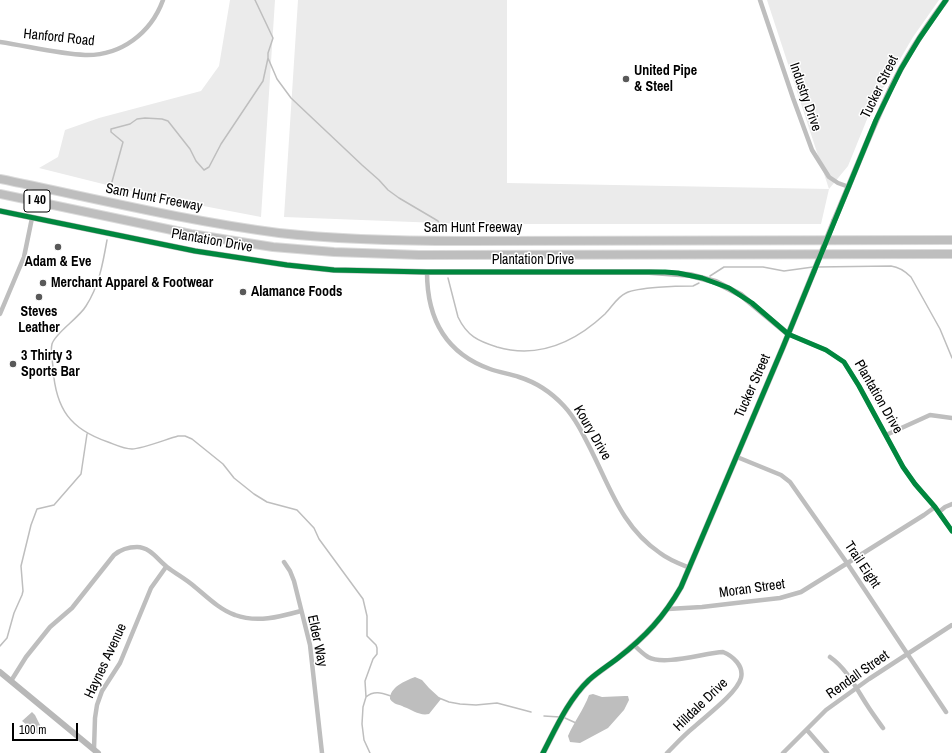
<!DOCTYPE html>
<html>
<head>
<meta charset="utf-8">
<style>
  body { margin:0 }
  #map { position:relative; width:952px; height:753px; overflow:hidden; background:#fff; font-family:"Archivo Narrow",sans-serif }
  canvas { display:block }
  .scale { position:absolute; left:12px; top:723px; width:66px; height:18px; box-sizing:border-box; border:2px solid #000; border-top:0; padding-left:5px; font-size:12px; line-height:14px; white-space:nowrap; color:#000; -webkit-text-stroke:3px #fff; paint-order:stroke }
</style>
</head>
<body>
<div id="map">
<canvas width="952" height="753"></canvas>
<div class="scale">100 m</div>
</div>
<script>
const ctx = document.querySelector('canvas').getContext('2d');
ctx.lineJoin = 'round';
function fillPath(path, color) {
  ctx.fillStyle = color;
  ctx.fill(path, 'evenodd');
}
function strokePath(path, color, width, dash) {
  ctx.strokeStyle = color;
  ctx.lineWidth = width;
  ctx.lineCap = dash ? 'butt' : 'round';
  ctx.setLineDash(dash || []);
  ctx.stroke(path);
}
function label(font, color, halo, rows, align = 'center') {
  ctx.font = font + ' "Archivo Narrow",sans-serif';
  ctx.lineWidth = 3;
  ctx.setLineDash([]);
  ctx.textBaseline = 'middle';
  ctx.strokeStyle = halo;
  ctx.fillStyle = color;
  for (const [text, x, y, turn = 0] of rows) {
    ctx.save();
    ctx.translate(x, y);
    ctx.rotate((+turn || 0) * Math.PI / 180);
    ctx.textAlign = isNaN(turn) ? turn : align;
    if (halo) ctx.strokeText(text, 0, 0);
    ctx.fillText(text, 0, 0);
    ctx.restore();
  }
}
const green = new Path2D(`
  M230,0H275L261,217L151,196L39,168L58,157L65,130L99,118L201,91L219,66Z
  M298,0H507V183L829,189L767,0H939L913,37L872,107L848,166L829,189L821,224H465L284,217Z`);
const water = new Path2D(`
  M415,677L422,680L429,688L441,699L429,714C419,716 413,710 404,707C399,704 394,705 390,699C390,687 405,681 415,677Z
  M593,694L602,697L625,696H628L629,700L624,710L608,728L580,743L570,742L568,736C574,722 584,709 589,695Z
  M32,712L35,715L42,729L39,735L22,721Z`);
const stream = new Path2D(`
  M268,58L277,79L291,98L362,165L379,180L388,190L399,198L433,218L438,221L441,227
  M110,189L123,142L111,132V129L130,124L137,119L145,118L162,119L168,121L190,149L196,161L204,170L209,167L221,144L263,81L268,58V53L273,38L255,0
  M107,240C103,263 99,286 86,306C79,318 55,333 52,344C50,352 53,361 53,369C56,409 70,429 108,442C116,445 124,449 132,449C142,449 167,439 178,436H185L192,439L223,464L234,478L254,494L267,502L297,510L314,528L319,539L363,599L367,616V636L376,645L377,648V654L373,659L365,681L366,697L363,707L362,724L364,740L370,753
  M817,267L891,266C899,267 905,271 911,277L940,329L952,358
  M710,276L724,267H763L784,271L813,267
  M448,278L458,317C467,336 478,341 497,347C539,359 574,343 605,314C612,307 617,297 626,293C638,287 678,286 693,286L699,283
  M0,646L7,638L14,613L22,595L23,591L21,566L31,525L37,509L54,505L81,474L87,434
  M366,697C374,690 382,693 391,696
  M439,698L449,702L460,704L476,705L497,703L531,712
  M544,716L560,717
  M565,718L576,723`);
const street = new Path2D(`
  M760,0L793,98L812,150L829,177L838,183L849,187
  M0,42C27,46 59,54 85,55C121,56 151,33 163,0
  M427,272C427,318 445,353 490,369C499,372 509,374 519,377C535,382 552,393 564,406C576,419 584,436 592,452C611,490 623,528 660,553C669,560 680,564 690,568
  M0,314L24,257L32,218
  M788,334L826,350L844,362L859,386L903,467L915,484L935,507L952,531
  M886,435L930,415L952,418
  M737,457L781,475L790,482L847,563L946,712
  M939,512L945,507L952,504
  M284,562L290,571L294,581L310,645L322,753
  M668,609L702,607L736,603L780,598L801,592L830,574L924,515L935,507
  M634,645C638,649 643,654 648,657C664,666 704,653 723,652C733,656 744,666 741,678C737,693 706,716 694,727C684,735 676,744 667,753
  M830,657C847,669 856,688 867,705C872,713 878,721 883,728
  M11,681L26,657L50,627L72,608L114,555C120,550 129,547 137,547C150,547 158,560 167,567C176,574 186,579 195,587C206,596 220,610 235,615C257,623 279,617 301,611
  M807,730L827,753
  M94,749L95,718L97,705L102,691L120,663L151,588L166,567
  M783,753L826,710L869,679L952,625`);
const secondary = new Path2D(`
  M0,211L195,251L287,265L334,270L427,272H649L690,275L716,282L741,295L788,334
  M834,221C853,177 870,132 891,88C906,57 925,28 946,0
  M0,672L98,753
  M543,753C556,728 568,700 589,680C598,672 609,665 618,658C645,637 664,617 681,587L783,347L814,271`);
const highway = new Path2D(`
  M0,179C93,198 185,221 279,233C341,240 402,241 464,241L952,240
  M0,194L191,234L241,242L273,247L334,252L419,255L952,254`);
const secondaryBridge = new Path2D(`
  M814,271L834,221`);
const cycleway = new Path2D(`
  M0,211L195,251L287,265L334,270L427,272H665L678,273L702,278L729,288L752,303L788,334L826,350L844,362L859,386L903,467L915,484L935,507L952,531
  M543,753C556,728 568,700 589,680C598,672 609,665 618,658C645,637 664,617 681,587L783,347L876,120L901,69L919,39L946,0`);
const markers = [
  [626,79,4,"#595959"],
  [58,247,4,"#595959"],
  [43,283,4,"#595959"],
  [243,292,4,"#595959"],
  [39,297,4,"#595959"],
  [13,364,4,"#595959"]
];
const shields = [
  [37,201,26]
];
const shieldNames = [
  ["I 40",37,201]
];
const streetNames = [
  ["Hanford Road",59,38,6],
  ["Tucker Street",880,87,-64],
  ["Industry Drive",805,97,71],
  ["Sam Hunt Freeway",154,198,11],
  ["Sam Hunt Freeway",473,228],
  ["Plantation Drive",212,241,10],
  ["Plantation Drive",533,260],
  ["Tucker Street",753,386,-66],
  ["Plantation Drive",878,397,60],
  ["Koury Drive",592,433,60],
  ["Trail Eight",862,565,56],
  ["Moran Street",752,589,-8],
  ["Elder Way",317,641,78],
  ["Haynes Avenue",106,661,-65],
  ["Rendall Street",858,675,-35],
  ["Hilldale Drive",701,705,-44]
];
const poiNames = [
  ["United Pipe",634,71],
  ["& Steel",634,87],
  ["Adam & Eve",58,262,"center"],
  ["Merchant Apparel & Footwear",51,283],
  ["Alamance Foods",251,292],
  ["Steves",39,312,"center"],
  ["Leather",39,328,"center"],
  ["3 Thirty 3",21,356],
  ["Sports Bar",21,372]
];
fillPath(green, '#ebebeb');
fillPath(water, '#bebebe');
strokePath(stream, '#bebebe', 1.5);
strokePath(highway, '#dbdbdb', 10);
strokePath(street, '#bebebe', 4.5);
strokePath(secondary, '#b8b8b8', 6);
strokePath(highway, '#bebebe', 8);
strokePath(secondaryBridge, '#b8b8b8', 6);
strokePath(cycleway, '#00873e', 5);
for (const [x, y, r, color] of markers) {
  const dot = new Path2D();
  dot.arc(x, y, r, 0, 2 * Math.PI);
  ctx.fillStyle = color;
  ctx.fill(dot);
  strokePath(dot, '#fff', 1.5);
}
for (const [x, y, w] of shields) {
  const box = new Path2D();
  box.roundRect(x - w / 2, y - 11, w, 22, 3);
  ctx.fillStyle = '#fff';
  ctx.fill(box);
  strokePath(box, '#000', 1);
}
label('bold 13px', '#000', null, shieldNames);
label('14px', '#000', '#fff', streetNames);
label('bold 14px', '#000', '#fff', poiNames, 'left');
</script>
</body>
</html>
